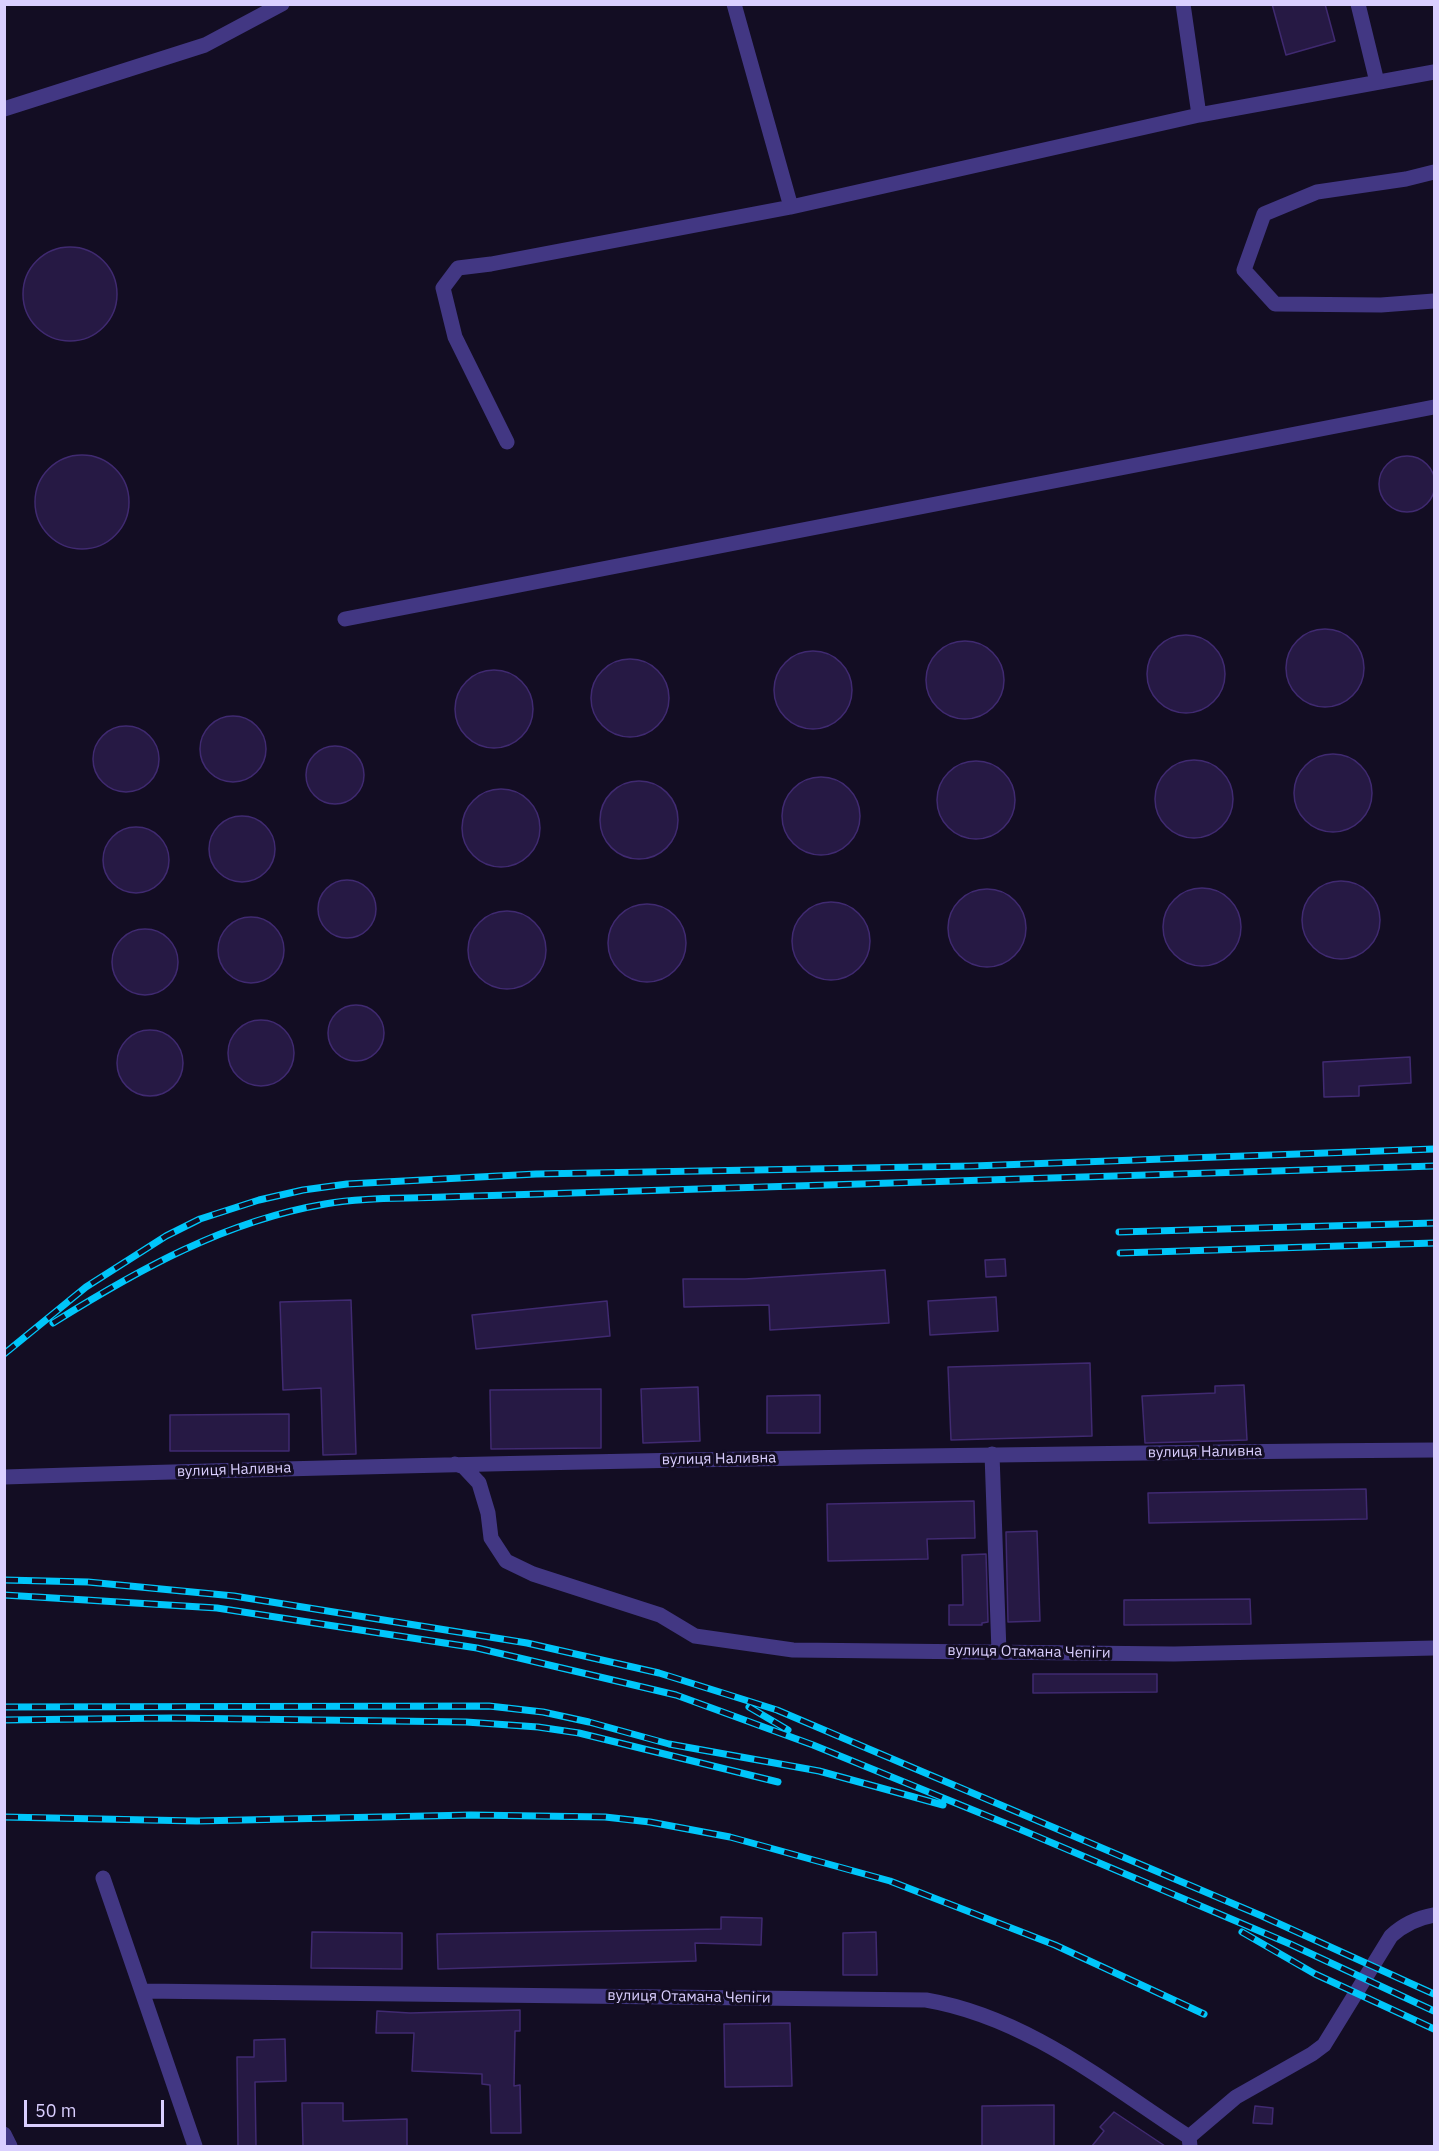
<!DOCTYPE html>
<html>
<head>
<meta charset="utf-8">
<style>
  body { margin:0 }
  #map { position:relative; width:1439px; height:2151px; overflow:hidden; background:#130d23; font-family:"IBM Plex Sans",sans-serif }
  canvas { display:block }
  .frame { position:absolute; inset:0; border:6px solid #dacfff; pointer-events:none }
  .scale { position:absolute; left:24px; top:2100px; width:140px; height:27px; box-sizing:border-box; border:3px solid #dacfff; border-top:0; padding-left:8px; font-size:18px; line-height:21px; white-space:nowrap; color:#dacfff; -webkit-text-stroke:4px #130d23; paint-order:stroke }
</style>
</head>
<body>
<div id="map">
<canvas width="1439" height="2151"></canvas>
<div class="frame"></div>
<div class="scale">50 m</div>
</div>
<script>
const ctx = document.querySelector('canvas').getContext('2d');
ctx.lineJoin = 'round';
function fillPath(path, color) {
  ctx.fillStyle = color;
  ctx.fill(path, 'evenodd');
}
function strokePath(path, color, width, dash) {
  ctx.strokeStyle = color;
  ctx.lineWidth = width;
  ctx.lineCap = dash ? 'butt' : 'round';
  ctx.setLineDash(dash || []);
  ctx.stroke(path);
}
function label(font, color, halo, rows, align = 'center') {
  ctx.font = font + ' "IBM Plex Sans",sans-serif';
  ctx.lineWidth = 6;
  ctx.setLineDash([]);
  ctx.textBaseline = 'middle';
  ctx.strokeStyle = halo;
  ctx.fillStyle = color;
  for (const [text, x, y, turn = 0] of rows) {
    ctx.save();
    ctx.translate(x, y);
    ctx.rotate((+turn || 0) * Math.PI / 180);
    ctx.textAlign = isNaN(turn) ? turn : align;
    if (halo) ctx.strokeText(text, 0, 0);
    ctx.fillText(text, 0, 0);
    ctx.restore();
  }
}
const building = new Path2D(`
  M1272,4H1325L1335,41L1286,55Z
  M23 294a47 47 0 1 1 94 0a47 47 0 1 1-94 0Z
  M35 502a47 47 0 1 1 94 0a47 47 0 1 1-94 0Z
  M1379 484a28 28 0 1 1 56 0a28 28 0 1 1-56 0Z
  M1286 668a39 39 0 1 1 78 0a39 39 0 1 1-78 0Z
  M1147 674a39 39 0 1 1 78 0a39 39 0 1 1-78 0Z
  M926 680a39 39 0 1 1 78 0a39 39 0 1 1-78 0Z
  M774 690a39 39 0 1 1 78 0a39 39 0 1 1-78 0Z
  M591 698a39 39 0 1 1 78 0a39 39 0 1 1-78 0Z
  M455 709a39 39 0 1 1 78 0a39 39 0 1 1-78 0Z
  M200 749a33 33 0 1 1 66 0a33 33 0 1 1-66 0Z
  M93 759a33 33 0 1 1 66 0a33 33 0 1 1-66 0Z
  M306 775a29 29 0 1 1 58 0a29 29 0 1 1-58 0Z
  M1294 793a39 39 0 1 1 78 0a39 39 0 1 1-78 0Z
  M1155 799a39 39 0 1 1 78 0a39 39 0 1 1-78 0Z
  M937 800a39 39 0 1 1 78 0a39 39 0 1 1-78 0Z
  M782 816a39 39 0 1 1 78 0a39 39 0 1 1-78 0Z
  M600 820a39 39 0 1 1 78 0a39 39 0 1 1-78 0Z
  M462 828a39 39 0 1 1 78 0a39 39 0 1 1-78 0Z
  M209 849a33 33 0 1 1 66 0a33 33 0 1 1-66 0Z
  M103 860a33 33 0 1 1 66 0a33 33 0 1 1-66 0Z
  M318 909a29 29 0 1 1 58 0a29 29 0 1 1-58 0Z
  M1302 920a39 39 0 1 1 78 0a39 39 0 1 1-78 0Z
  M1163 927a39 39 0 1 1 78 0a39 39 0 1 1-78 0Z
  M948 928a39 39 0 1 1 78 0a39 39 0 1 1-78 0Z
  M792 941a39 39 0 1 1 78 0a39 39 0 1 1-78 0Z
  M608 943a39 39 0 1 1 78 0a39 39 0 1 1-78 0Z
  M468 950a39 39 0 1 1 78 0a39 39 0 1 1-78 0Z
  M218 950a33 33 0 1 1 66 0a33 33 0 1 1-66 0Z
  M112 962a33 33 0 1 1 66 0a33 33 0 1 1-66 0Z
  M328 1033a28 28 0 1 1 56 0a28 28 0 1 1-56 0Z
  M228 1053a33 33 0 1 1 66 0a33 33 0 1 1-66 0Z
  M117 1063a33 33 0 1 1 66 0a33 33 0 1 1-66 0Z
  M1410,1057L1411,1083L1359,1086V1096L1324,1097L1323,1062Z
  M1005,1259L1006,1276L986,1277L985,1260Z
  M885,1270L889,1323L770,1330L769,1305L684,1307L683,1279H745Z
  M996,1297L998,1331L930,1335L928,1301Z
  M351,1300L356,1454L323,1455L321,1388L283,1390L280,1302Z
  M607,1301L610,1336L476,1349L472,1315Z
  M1090,1363L1092,1436L951,1440L948,1367Z
  M1244,1385L1247,1440L1145,1443L1142,1396L1215,1393V1386Z
  M698,1387L700,1441L643,1443L641,1389Z
  M601,1389V1448L491,1449L490,1390Z
  M820,1395V1433H767V1396Z
  M289,1414V1451H170V1415Z
  M1366,1489L1367,1519L1149,1523L1148,1493Z
  M974,1501L975,1538L927,1539L928,1559L828,1561L827,1504Z
  M1037,1531L1040,1621L1008,1622L1006,1532Z
  M986,1554L988,1622L982,1623V1625H949V1605H963L962,1555Z
  M1250,1599L1251,1624L1124,1625V1600Z
  M1033,1674H1157V1692L1033,1693Z
  M721,1917L762,1918L761,1945L695,1943L696,1961L438,1969L437,1934L721,1929Z
  M312,1932L402,1933V1969L311,1968Z
  M876,1932L877,1975H843V1933Z
  M520,2010V2031H515L514,2086L520,2085L521,2133H491L490,2085L482,2084V2074L412,2071L414,2033H376L377,2011L410,2013Z
  M790,2023L792,2086L725,2087L724,2024Z
  M285,2039L286,2081L255,2082L256,2146H238L237,2057H254V2040Z
  M302,2103H343V2121L407,2119V2146H303Z
  M1054,2105V2146H982V2106Z
  M1255,2106L1273,2108L1272,2124L1253,2123Z
  M1114,2112L1165,2146H1092L1104,2131L1100,2127Z`);
const minor = new Path2D(`
  M734,4L791,207L1199,115L1434,72
  M1183,4L1199,115
  M1358,4L1377,82
  M4,109L205,45L282,4
  M1434,172L1406,179L1317,192L1264,214L1244,270L1275,304L1381,305L1434,301
  M507,442L455,337L443,288L458,268L491,264L791,207
  M345,619L1434,407
  M992,1454L999,1652
  M455,1464L464,1467L479,1483L488,1513L491,1538L506,1561L533,1574L660,1615L695,1636L793,1650L1174,1654L1434,1648
  M4,1477C481,1462 958,1454 1434,1450
  M103,1878L195,2146
  M142,1991L926,2000C1026,2017 1106,2083 1189,2137L1190,2146
  M4,2134L10,2146
  M1189,2137L1236,2097L1312,2054L1324,2045L1391,1936C1404,1924 1417,1918 1434,1915`);
const rail = new Path2D(`
  M1119,1232L1434,1223
  M1120,1253L1434,1243
  M53,1323C138,1270 225,1221 325,1204C364,1197 405,1199 444,1197L1434,1166
  M4,1354L86,1287L166,1236L200,1219L259,1200L303,1190L347,1184L536,1174L973,1166L1434,1149
  M4,1580L88,1582L234,1596L527,1643L659,1673L777,1710L1262,1916L1434,1994
  M4,1595L217,1608L477,1648L676,1695L813,1745L1017,1828L1290,1944L1434,2011
  M4,1707L489,1706L543,1712L589,1722L669,1744L819,1771L943,1805
  M749,1707L788,1730
  M4,1720L172,1718L466,1722L538,1727L579,1733L778,1782
  M4,1817L197,1821L471,1815L605,1817L650,1822L730,1837L890,1881L1055,1945L1204,2014
  M1242,1932L1315,1974L1434,2029`);
const streetNames = [
  ["вулиця Наливна",1205,1452,-1],
  ["вулиця Наливна",719,1459,-1],
  ["вулиця Наливна",234,1470,-2],
  ["вулиця Отамана Чепіги",1029,1652,1],
  ["вулиця Отамана Чепіги",689,1997,1]
];
fillPath(building, '#261944');
strokePath(building, '#402a71', 1.5);
strokePath(minor, '#423783', 15);
strokePath(rail, '#00c6fa', 7);
strokePath(rail, '#130d23', 4.5, [14]);
label('15px', '#dacfff', '#130d23', streetNames);
</script>
</body>
</html>
